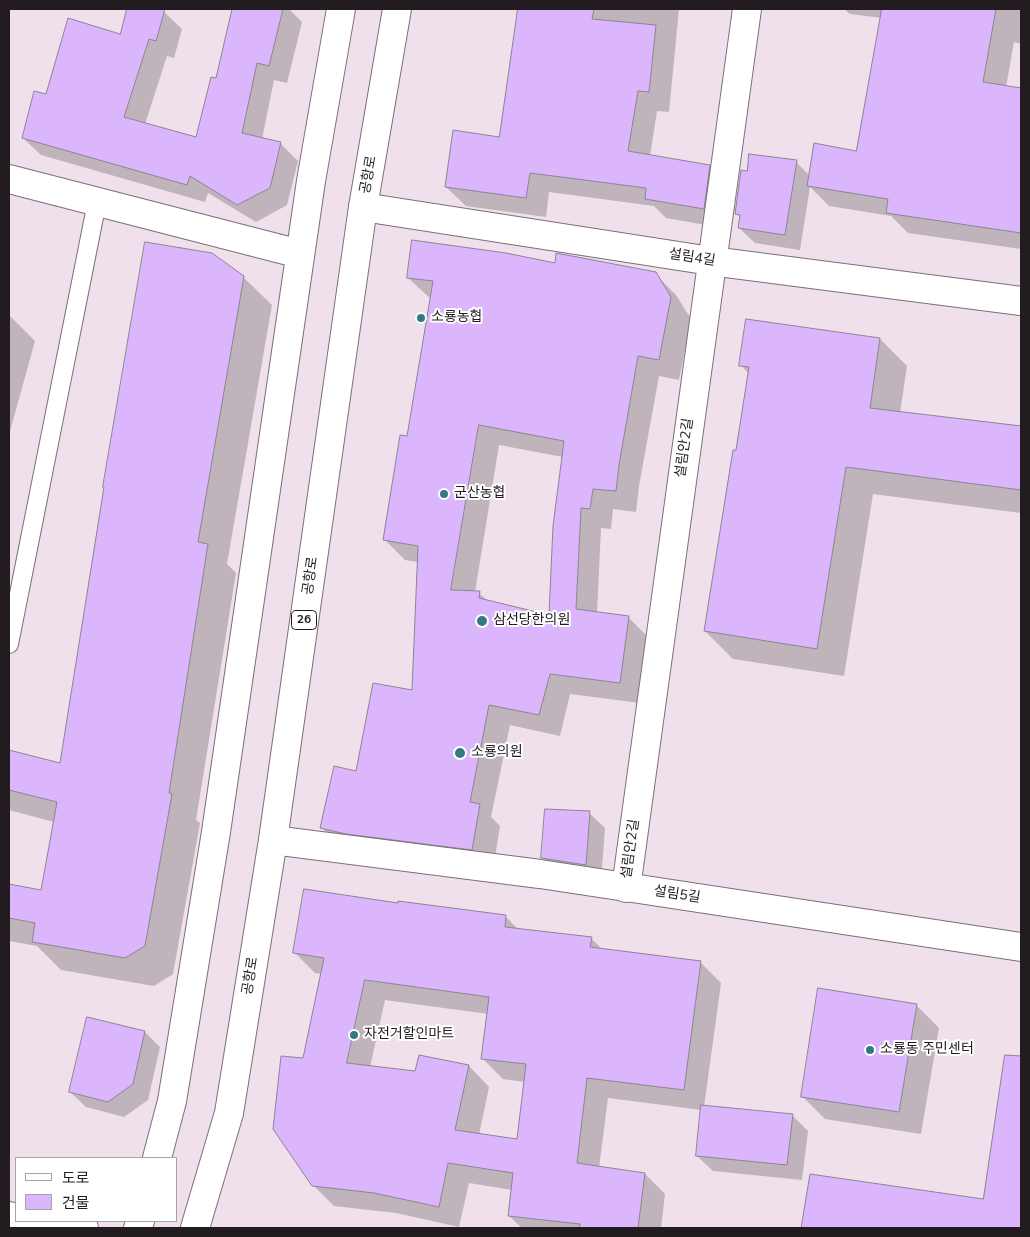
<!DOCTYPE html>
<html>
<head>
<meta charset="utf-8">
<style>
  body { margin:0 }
  #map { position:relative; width:1030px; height:1237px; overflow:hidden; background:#efe0ec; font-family:"Nunito Sans","Noto Sans KR",sans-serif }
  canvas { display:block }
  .frame { position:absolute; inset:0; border:10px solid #221c21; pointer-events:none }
  .legend { position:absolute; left:15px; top:1157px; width:162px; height:65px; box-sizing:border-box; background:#fff; border:1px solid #a7a4a6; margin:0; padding:6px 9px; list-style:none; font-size:15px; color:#221c21 }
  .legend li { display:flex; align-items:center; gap:10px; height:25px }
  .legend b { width:25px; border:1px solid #a7a4a6 }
</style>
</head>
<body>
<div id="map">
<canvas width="1030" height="1237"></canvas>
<div class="frame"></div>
<ul class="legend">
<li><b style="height:6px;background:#fff"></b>도로</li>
<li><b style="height:14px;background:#dbb6fc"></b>건물</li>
</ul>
</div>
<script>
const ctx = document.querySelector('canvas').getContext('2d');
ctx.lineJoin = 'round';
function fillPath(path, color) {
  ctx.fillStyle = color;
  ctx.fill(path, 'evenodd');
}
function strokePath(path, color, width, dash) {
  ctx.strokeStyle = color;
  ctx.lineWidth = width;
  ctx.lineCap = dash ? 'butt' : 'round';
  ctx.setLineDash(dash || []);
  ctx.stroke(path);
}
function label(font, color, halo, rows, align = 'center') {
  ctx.font = font + ' "Nunito Sans","Noto Sans KR",sans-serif';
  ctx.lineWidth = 4;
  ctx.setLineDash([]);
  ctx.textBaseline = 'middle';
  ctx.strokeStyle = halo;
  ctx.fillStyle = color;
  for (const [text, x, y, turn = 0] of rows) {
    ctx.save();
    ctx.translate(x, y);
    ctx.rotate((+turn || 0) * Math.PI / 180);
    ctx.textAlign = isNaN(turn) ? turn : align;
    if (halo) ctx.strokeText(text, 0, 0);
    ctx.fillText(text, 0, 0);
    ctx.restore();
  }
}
const shadow = new Path2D(`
  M129,9H155L164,12L182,29L174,58L167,56L145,124L197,138L216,79L234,9H289L302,22L287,83L274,80L262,139L280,143L298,161L287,205L256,222L208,193L205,202L41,155L23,138L46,96L121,36Z
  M519,9H679L669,112L657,111L650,156L709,166L729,186L723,228L666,218L654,206L549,192L546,217L466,206L446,187L500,138Z
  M844,9H1021V44L1014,42L1006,87L1021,89V249L908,233L891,216L829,206L810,187L800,250L755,243L739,228L741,218L736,213L748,172L796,162L810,176L857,152L882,18L850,14Z
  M556,264L655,274L676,295L691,319L679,380L659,376L639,486L636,512L613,509L611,529L601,528L597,613L628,617L649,638L640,703L570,694L560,736L510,725L491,817L500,826L493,870L342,848L321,827L356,772L413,692L418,562L405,560L384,539L408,437L431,299L408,278ZM499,445L563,457L550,617L488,601L479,593L475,592Z
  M243,277L272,305L227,564L236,573L196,820L200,823L173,974L154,986L61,970L37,946L9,941V886L42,892L54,822L9,810V751L61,764Z
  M9,315L35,341L9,435Z
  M880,339L907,366L900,413L1021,427V513L873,494L844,676L733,659L705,631L749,374L741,365Z
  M589,813L605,828L601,880L558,874L542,858Z
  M399,905L506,917L519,930L591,938L603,950L700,962L721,983L704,1107L792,1115L808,1131L802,1180L713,1171L697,1156L702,1110L608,1098L599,1168L645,1174L665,1194L661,1228H522L509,1216L512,1190L469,1183L459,1227L396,1213L334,1206L313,1185L304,1060L322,974L315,973L295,953ZM385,1000L488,1014L482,1058L503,1079L525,1082L518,1141L479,1135L489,1087L469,1066L420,1056L416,1072L370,1067Z
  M916,1005L939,1028L921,1134L825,1119L802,1096Z
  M145,1032L160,1047L148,1100L124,1117L86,1107L70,1092Z
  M1003,1074L1021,1077V1228H803L811,1175L984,1200Z`);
const building = new Path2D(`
  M127,9H165L156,41L149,39L124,117L196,137L211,77L216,78L232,9H283L269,66L257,63L242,133L281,142L270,188L237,205L190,176L187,185L22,138L34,91L46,94L68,18L120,34Z
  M518,9H594L592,19L656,25L649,92L638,91L628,151L710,165L704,209L645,199L646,188L530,173L526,198L445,187L453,130L499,137Z
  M882,9H996L983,82L1021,88V233L886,213L888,199L807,186L814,143L856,151Z
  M749,154L797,160L785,235L738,228L740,215L735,214L741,170L747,171Z
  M412,240L506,253L555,263L556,253L656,272L671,297L659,360L638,356L619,465L616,491L593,489L590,509L581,508L576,609L629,616L620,683L550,674L539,715L489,705L470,802L480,804L472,850L346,834L320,828L334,766L356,771L373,683L412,690L418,546L383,540L400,435L407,436L433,281L407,278ZM479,425L564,441L553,526L549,615L479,598L480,591L451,590Z
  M145,242L212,253L244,276L198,542L208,544L169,793L172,794L145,946L125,958L32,942L35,923L9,918V884L41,890L57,802L9,790V750L60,763L104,487H103Z
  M746,319L880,338L870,408L1021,426V490L846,467L817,649L704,631L733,450H736L749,367L739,366Z
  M545,809L590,811L586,865L541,858Z
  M304,889L398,903V901L506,915L505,927L592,937L590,947L701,961L684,1090L587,1078L577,1163L645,1173L638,1228H579L580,1224L508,1216L513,1173L448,1163L439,1207L374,1193L312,1186L273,1129L281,1056L303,1058L324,958L293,953ZM365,980L489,997L481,1059L526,1064L517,1139L455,1130L469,1065L419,1055L415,1071L347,1063Z
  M818,988L917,1004L899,1112L801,1097Z
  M87,1017L145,1031L133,1084L108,1102L69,1092Z
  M1005,1055L1021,1056V1228H801L810,1174L983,1199Z
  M701,1105L793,1114L787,1165L696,1156Z`);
const lane = new Path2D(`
  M9,644L97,202`);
const street = new Path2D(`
  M9,179L300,254
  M363,207L711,261L1021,301
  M273,840L540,874L1021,947
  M626,888L747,9`);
const secondary = new Path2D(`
  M9,1216L16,1218
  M36,1221L84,1228`);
const primary = new Path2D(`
  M157,1158L172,1101L216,832L311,181L341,9
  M138,1228L140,1221
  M195,1228L229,1113L273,840L363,207L397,9`);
const markers = [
  [421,318,5,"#327984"],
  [444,494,5,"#327984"],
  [482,621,6,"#327984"],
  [460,753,6,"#327984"],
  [354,1035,5,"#327984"],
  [870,1050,5,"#327984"]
];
const shields = [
  [304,620,25]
];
const shieldNames = [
  ["26",304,620]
];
const streetNames = [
  ["공항로",369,175,-80],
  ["설림4길",692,258,9],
  ["설림안2길",685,448,-82],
  ["공항로",311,576,-82],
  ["설림안2길",631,849,-82],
  ["설림5길",677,895,9],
  ["공항로",251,976,-81]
];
const poiNames = [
  ["소룡농협",431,318],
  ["군산농협",454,494],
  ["삼선당한의원",493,621],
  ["소룡의원",471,753],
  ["자전거할인마트",364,1035],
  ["소룡동 주민센터",880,1050]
];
fillPath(shadow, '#0003');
fillPath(building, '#dbb6fc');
strokePath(building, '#8b8492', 1);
strokePath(lane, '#7c6f79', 20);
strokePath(street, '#7c6f79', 30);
strokePath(secondary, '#7c6f79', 30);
strokePath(primary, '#7c6f79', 30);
strokePath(lane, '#fff', 18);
strokePath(street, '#fff', 28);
strokePath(secondary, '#fff', 28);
strokePath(primary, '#fff', 28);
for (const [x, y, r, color] of markers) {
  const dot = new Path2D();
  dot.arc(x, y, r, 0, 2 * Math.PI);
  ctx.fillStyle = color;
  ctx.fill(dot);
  strokePath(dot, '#fff', 2);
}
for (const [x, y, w] of shields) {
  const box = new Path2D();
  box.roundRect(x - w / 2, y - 9.5, w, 19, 4);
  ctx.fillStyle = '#fff';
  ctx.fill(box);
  strokePath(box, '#221c21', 1);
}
label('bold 12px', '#221c21', null, shieldNames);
label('14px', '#221c21', '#fff', streetNames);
label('14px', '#221c21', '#fff', poiNames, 'left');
</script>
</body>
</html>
